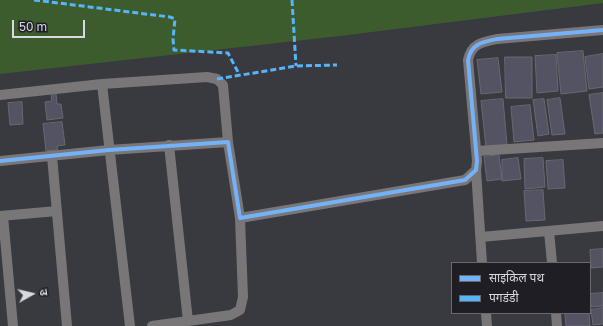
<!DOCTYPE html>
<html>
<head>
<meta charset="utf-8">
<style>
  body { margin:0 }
  #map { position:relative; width:603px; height:326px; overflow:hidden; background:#393940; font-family:"Golos Text","Noto Sans Devanagari",sans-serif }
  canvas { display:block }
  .legend { position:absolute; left:451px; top:262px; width:140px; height:52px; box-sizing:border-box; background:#1e1e24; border:1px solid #696970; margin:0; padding:5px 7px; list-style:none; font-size:12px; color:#d9d9e2 }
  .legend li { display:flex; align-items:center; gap:8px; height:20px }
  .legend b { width:20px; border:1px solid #696970 }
  .north { position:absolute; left:12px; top:274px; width:40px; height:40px; -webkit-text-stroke:3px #1e1e24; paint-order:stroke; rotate:82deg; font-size:11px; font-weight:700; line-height:16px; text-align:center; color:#d9d9e2 }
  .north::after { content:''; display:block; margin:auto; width:14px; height:18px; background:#d9d9e2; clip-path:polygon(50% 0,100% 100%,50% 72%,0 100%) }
  .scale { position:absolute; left:12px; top:20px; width:73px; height:18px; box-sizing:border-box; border:2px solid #d9d9e2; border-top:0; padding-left:5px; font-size:12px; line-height:14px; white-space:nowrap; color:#d9d9e2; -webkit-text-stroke:3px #1e1e24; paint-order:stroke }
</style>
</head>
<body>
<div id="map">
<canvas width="603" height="326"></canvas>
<ul class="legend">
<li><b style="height:5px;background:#73b2f8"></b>साइकिल पथ</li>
<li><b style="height:5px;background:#56b5f8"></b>पगडंडी</li>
</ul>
<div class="north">उ</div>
<div class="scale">50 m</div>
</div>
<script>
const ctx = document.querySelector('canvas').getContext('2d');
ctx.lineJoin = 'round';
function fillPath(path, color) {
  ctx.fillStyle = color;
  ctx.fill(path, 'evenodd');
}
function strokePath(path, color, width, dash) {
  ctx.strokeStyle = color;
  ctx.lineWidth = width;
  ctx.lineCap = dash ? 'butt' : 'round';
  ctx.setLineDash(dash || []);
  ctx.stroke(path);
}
const green = new Path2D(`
  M0,0H603V3L340,36L0,74Z`);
const building = new Path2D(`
  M583,51L587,91L561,94L557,53Z
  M603,54V87L589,89L585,57Z
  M556,55L558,91L537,93L535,56Z
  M505,57H532V98H506Z
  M498,58L502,92L481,94L477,60Z
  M56,93L57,104H61L63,118L47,120L45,102L52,101L51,94Z
  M603,93V133L595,134L589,95Z
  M560,98L565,134L552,135L547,100Z
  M503,99L507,145L486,147L481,101Z
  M544,99L549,134L538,136L533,100Z
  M22,102L23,124L10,125L8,103Z
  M530,105L534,140L514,142L511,107Z
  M62,122L65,145L57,146L58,150L46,151L43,124Z
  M499,155L502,179L487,181L484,157Z
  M518,158L521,179L502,181V160Z
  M543,158L545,187L525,189L524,159Z
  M563,160L565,188L548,189L546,161Z
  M543,190L545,220L526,221L524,191Z
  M603,249V267L591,268L590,250Z
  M603,293V306L591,307L590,294Z
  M603,308V324L593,325L591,310Z
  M589,313L590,326H566L565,314Z`);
const minor = new Path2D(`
  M102,84L130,326
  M0,95L102,84L207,77L217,79L223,85L228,142
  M169,145L188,321
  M477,151L603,143
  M52,156L67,326
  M0,161L109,150L228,142L240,218L465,180L476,170L477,161L468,60C471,44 482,42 497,39L603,30
  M476,170L482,263
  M0,216L57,211
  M3,216L13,326
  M549,231L552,263
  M481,237L603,226
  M486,313L487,326
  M556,313L557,326
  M152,326L231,315L240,310L243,297L240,218`);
const quiet = new Path2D(`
  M34,0L170,17L175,19L173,39L174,50L228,53L239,74
  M292,0L296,66
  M217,79L296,66L337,65`);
const cycleway = new Path2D(`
  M0,161L109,150L228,142L240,218L465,180L476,170L477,161L468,60C471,44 482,42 497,39L603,30`);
fillPath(green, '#3d5c2d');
fillPath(building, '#545364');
strokePath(building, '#68686f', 1);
strokePath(minor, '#787677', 10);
strokePath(quiet, '#56b5f8', 3, [6, 3]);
strokePath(cycleway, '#73b2f8', 4);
</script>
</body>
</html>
